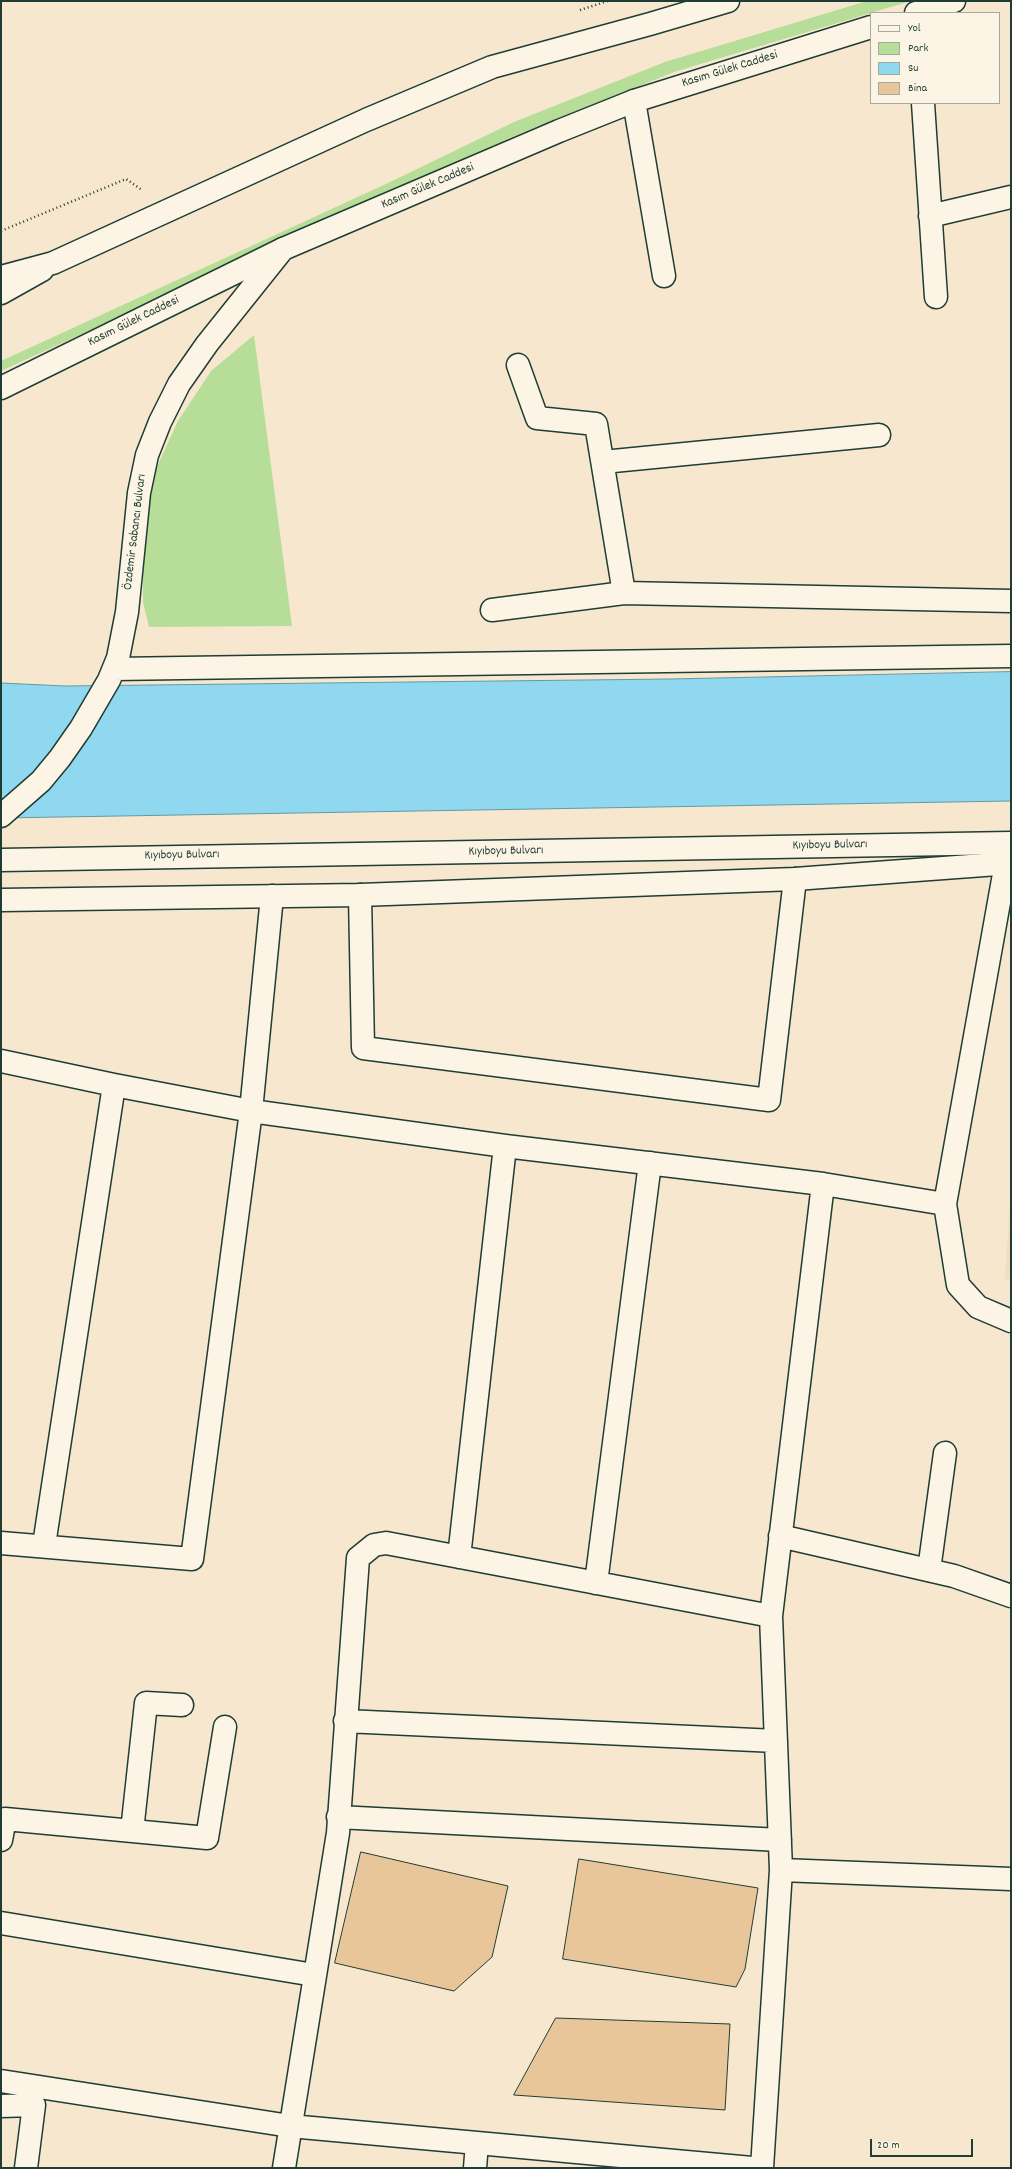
<!DOCTYPE html>
<html>
<head>
<meta charset="utf-8">
<style>
  body { margin:0 }
  #map { position:relative; width:1012px; height:2169px; overflow:hidden; background:#f6e7ce; font-family:Dekko,sans-serif }
  canvas { display:block }
  .frame { position:absolute; inset:0; border:2px solid #1f3d34; pointer-events:none }
  .legend { position:absolute; left:870px; top:12px; width:130px; height:92px; box-sizing:border-box; background:#fcf5e5; border:1px solid #a4ab9e; margin:0; padding:5px 7px; list-style:none; font-size:12px; color:#1f3d34 }
  .legend li { display:flex; align-items:center; gap:8px; height:20px }
  .legend b { width:20px; border:1px solid #a4ab9e }
  .scale { position:absolute; left:870px; top:2139px; width:103px; height:18px; box-sizing:border-box; border:2px solid #1f3d34; border-top:0; padding-left:5px; font-size:12px; line-height:14px; white-space:nowrap; color:#1f3d34; -webkit-text-stroke:3px #fcf5e5; paint-order:stroke }
</style>
</head>
<body>
<div id="map">
<canvas width="1012" height="2169"></canvas>
<div class="frame"></div>
<ul class="legend">
<li><b style="height:5px;background:#fcf5e5"></b>Yol</li>
<li><b style="height:11px;background:#b7de99"></b>Park</li>
<li><b style="height:11px;background:#8fd8f0"></b>Su</li>
<li><b style="height:11px;background:#e9c69a"></b>Bina</li>
</ul>
<div class="scale">20 m</div>
</div>
<script>
const ctx = document.querySelector('canvas').getContext('2d');
ctx.lineJoin = 'round';
function fillPath(path, color) {
  ctx.fillStyle = color;
  ctx.fill(path, 'evenodd');
}
function strokePath(path, color, width, dash) {
  ctx.strokeStyle = color;
  ctx.lineWidth = width;
  ctx.lineCap = dash ? 'butt' : 'round';
  ctx.setLineDash(dash || []);
  ctx.stroke(path);
}
function label(font, color, halo, rows, align = 'center') {
  ctx.font = font + ' Dekko,sans-serif';
  ctx.lineWidth = 4;
  ctx.setLineDash([]);
  ctx.textBaseline = 'middle';
  ctx.strokeStyle = halo;
  ctx.fillStyle = color;
  for (const [text, x, y, turn = 0] of rows) {
    ctx.save();
    ctx.translate(x, y);
    ctx.rotate((+turn || 0) * Math.PI / 180);
    ctx.textAlign = isNaN(turn) ? turn : align;
    if (halo) ctx.strokeText(text, 0, 0);
    ctx.fillText(text, 0, 0);
    ctx.restore();
  }
}
const built = new Path2D(`
  M1011,1188V1280L1005,1279Z`);
const green = new Path2D(`
  M867,1H911L677,71L521,133L1,371V361L386,184L514,122L665,62Z
  M254,335L292,626L149,627L143,602V546L151,480L178,421L211,371Z`);
const water = new Path2D(`
  M1011,672V801L1,818V683L65,686L671,679Z`);
const building = new Path2D(`
  M361,1852L508,1886L492,1957L454,1991L335,1963Z
  M579,1859L758,1888L745,1969L736,1987L563,1959Z
  M556,2018L730,2024L725,2110L514,2095Z`);
const path = new Path2D(`
  M580,10L608,1
  M1,231L126,179L142,190`);
const street = new Path2D(`
  M634,101L664,276
  M923,103L936,297
  M930,216L1011,197
  M518,365L537,418L596,424L624,593
  M603,462L879,435
  M492,610L624,593L1011,601
  M1006,863L945,1204L958,1285L978,1307L1011,1321
  M360,895L363,1048L769,1100L795,879
  M1,1061L114,1085L251,1111L505,1146L823,1184L945,1204
  M780,1536L954,1576L1011,1596
  M1,1543L192,1559L251,1111L272,896
  M44,1545L114,1085
  M459,1557L505,1146
  M929,1570L945,1453
  M596,1583L650,1163
  M345,1721L776,1741
  M338,1817L780,1840
  M132,1831L146,1703L182,1705
  M1,1840L5,1819L207,1838L225,1727
  M781,1870L1011,1879
  M1,1923L314,1975
  M1,2081L290,2126L752,2168
  M1,2106L34,2105L26,2168
  M284,2168L338,1833L358,1558L374,1545L386,1543L771,1616
  M475,2168L477,2143
  M762,2168L781,1870L771,1616L823,1184`);
const secondary = new Path2D(`
  M1,293L42,270
  M1,388L283,249
  M1,900L360,895L795,879L1011,863`);
const primary = new Path2D(`
  M916,13L954,1
  M1,277L53,263L366,120L492,67L650,24L728,1
  M114,669L1011,656
  M1,816L41,781L60,758L81,728L109,680L118,658L127,612L139,493L147,455L160,422L179,384L207,344L283,249L559,131L634,101L871,27
  M1,860L1011,843`);
const streetNames = [
  ["Kasım Gülek Caddesi",730,70,-17],
  ["Kasım Gülek Caddesi",428,187,-23],
  ["Kasım Gülek Caddesi",134,322,-26],
  ["Özdemir Sabancı Bulvarı",136,532,-83],
  ["Kıyıboyu Bulvarı",830,846,-1],
  ["Kıyıboyu Bulvarı",506,852,-1],
  ["Kıyıboyu Bulvarı",182,856,-1]
];
fillPath(built, '#f2ddbe');
fillPath(green, '#b7de99');
fillPath(water, '#8fd8f0');
strokePath(water, '#629aa5', 1);
fillPath(building, '#e9c69a');
strokePath(building, '#1f3d34', 1);
strokePath(street, '#1f3d34', 25);
strokePath(secondary, '#1f3d34', 25);
strokePath(primary, '#1f3d34', 25);
strokePath(path, '#1f3d34', 2.5, [1, 3]);
strokePath(street, '#fcf5e5', 22);
strokePath(secondary, '#fcf5e5', 22);
strokePath(primary, '#fcf5e5', 22);
label('13px', '#1f3d34', '#fcf5e5', streetNames);
</script>
</body>
</html>
